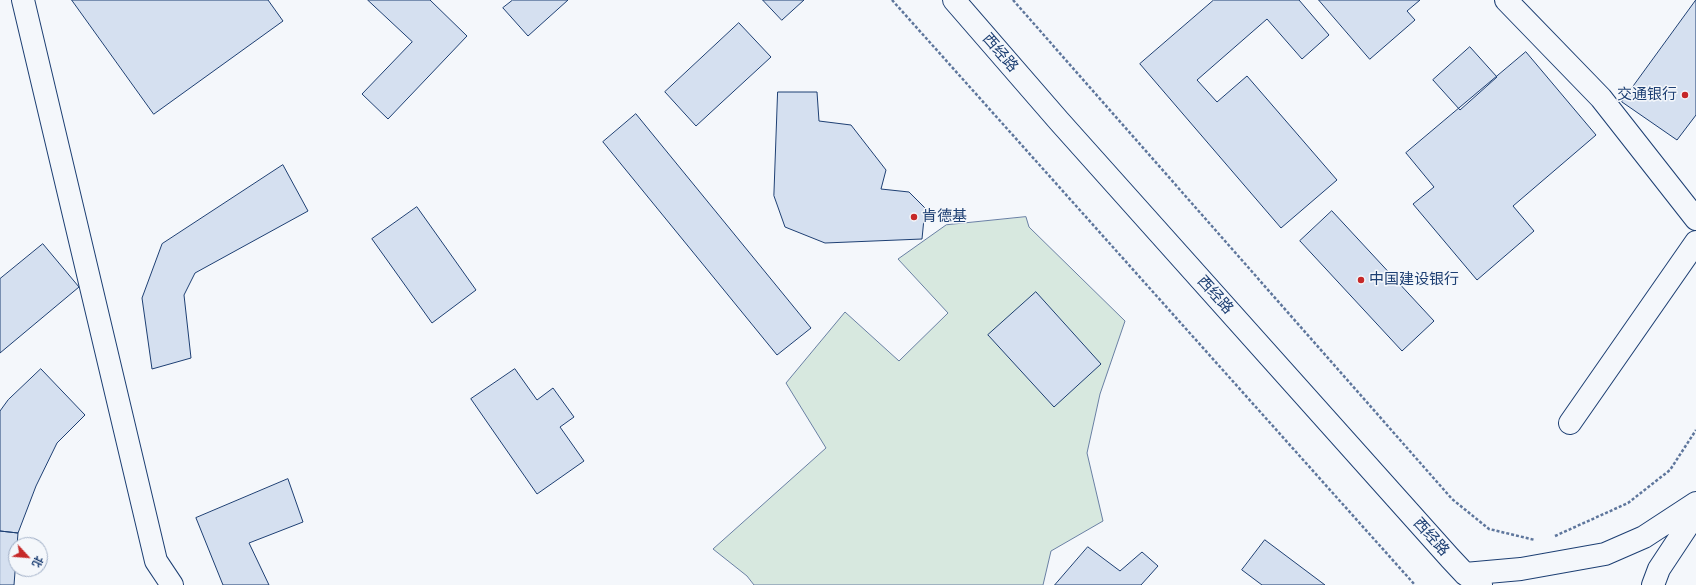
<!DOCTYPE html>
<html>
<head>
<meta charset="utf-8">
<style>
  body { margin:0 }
  #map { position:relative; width:1696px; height:585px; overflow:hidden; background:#f4f7fb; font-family:"PT Sans Narrow","Noto Sans SC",sans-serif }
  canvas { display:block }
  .north { position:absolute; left:8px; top:537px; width:40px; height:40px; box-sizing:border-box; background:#f4f7fb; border:1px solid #9eadc5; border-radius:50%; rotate:116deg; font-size:11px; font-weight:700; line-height:16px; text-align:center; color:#1d3f73 }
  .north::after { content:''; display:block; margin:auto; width:14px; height:18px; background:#c62828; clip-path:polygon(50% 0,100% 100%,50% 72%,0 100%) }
</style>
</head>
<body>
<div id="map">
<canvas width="1696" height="585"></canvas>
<div class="north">北</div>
</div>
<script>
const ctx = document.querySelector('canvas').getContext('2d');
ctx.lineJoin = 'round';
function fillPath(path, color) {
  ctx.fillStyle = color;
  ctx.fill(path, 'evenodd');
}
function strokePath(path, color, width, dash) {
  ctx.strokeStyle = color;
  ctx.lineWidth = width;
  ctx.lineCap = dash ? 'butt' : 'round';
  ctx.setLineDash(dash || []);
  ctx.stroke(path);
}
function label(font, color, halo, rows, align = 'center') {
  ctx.font = font + ' "PT Sans Narrow","Noto Sans SC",sans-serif';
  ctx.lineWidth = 3;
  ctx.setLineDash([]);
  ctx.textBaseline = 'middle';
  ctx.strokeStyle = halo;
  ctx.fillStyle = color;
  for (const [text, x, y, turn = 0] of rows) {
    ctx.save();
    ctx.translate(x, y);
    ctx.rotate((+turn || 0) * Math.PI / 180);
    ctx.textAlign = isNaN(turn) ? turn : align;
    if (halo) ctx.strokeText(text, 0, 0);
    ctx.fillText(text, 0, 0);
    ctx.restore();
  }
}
const green = new Path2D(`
  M1026,217L1029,227L1125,321L1100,394L1087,453L1103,521L1051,551L1043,585H754L747,576L713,549L826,448L786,383L845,312L899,361L948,313L898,259L946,225Z`);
const building = new Path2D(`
  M72,0H268L283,21L154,114Z
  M368,0H430L467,36L388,119L362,94L412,42Z
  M513,0H568L528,36L503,8Z
  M763,0H804L782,20Z
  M1214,0H1299L1329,35L1302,59L1267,19L1197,80L1217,102L1247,76L1337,180L1281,228L1140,64Z
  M1319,0H1420L1407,11L1415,20L1370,59Z
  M1696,0V115L1677,140L1622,102Z
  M739,23L771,57L696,126L665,92Z
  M1470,47L1497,77L1460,110L1433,80Z
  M1526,52L1596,135L1513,206L1534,231L1477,280L1413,204L1434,187L1406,153Z
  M778,92H817L819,121L851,125L886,170L881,189L909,192L925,208L922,239L825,243L785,227L774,196Z
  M636,114L811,328L777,355L603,142Z
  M283,165L308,211L195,273L184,295L191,358L152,369L142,298L162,244Z
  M417,207L476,290L432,323L372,239Z
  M1332,211L1434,321L1402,351L1300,241Z
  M43,244L79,287L0,353V279Z
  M1036,292L1101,364L1054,407L988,335Z
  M41,369L85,415L57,443L36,486L18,533L0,531V411L8,400Z
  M515,369L537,400L553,388L574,417L560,427L584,461L537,494L471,399Z
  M288,479L303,522L249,543L269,585H223L196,518Z
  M0,531L18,533L14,585H0Z
  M1265,540L1325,585H1262L1242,570Z
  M1088,547L1120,571L1142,552L1158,566L1141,585H1055Z`);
const path = new Path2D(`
  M892,0L1415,585
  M1013,0L1452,499L1489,529L1535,540
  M1555,536L1628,503L1670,470L1696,430`);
const minor = new Path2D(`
  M23,0L156,561L172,585
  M1506,0L1601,98L1696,219
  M1570,423L1696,242`);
const major = new Path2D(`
  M954,0L1059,121L1450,558L1465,574L1481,585
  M1465,574L1521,569L1605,554L1644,537L1696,503
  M1653,585L1659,569L1696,513`);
const markers = [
  [1685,95,4,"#c62828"],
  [914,217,4,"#c62828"],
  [1361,280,4,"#c62828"]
];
const streetNames = [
  ["西经路",1000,53,49],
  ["西经路",1215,295,48],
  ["西经路",1431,537,48]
];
const poiNames = [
  ["交通银行",1677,95,"right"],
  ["肯德基",922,217],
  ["中国建设银行",1369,280]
];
fillPath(green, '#d7e8df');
strokePath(green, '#687fa3', 1);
fillPath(building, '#d5e0f0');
strokePath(building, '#1d3f73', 1);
strokePath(minor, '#1d3f73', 24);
strokePath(major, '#1d3f73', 24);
strokePath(path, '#5e769c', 2.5, [3, 2]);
strokePath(minor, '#f4f7fb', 22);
strokePath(major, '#f4f7fb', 22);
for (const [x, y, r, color] of markers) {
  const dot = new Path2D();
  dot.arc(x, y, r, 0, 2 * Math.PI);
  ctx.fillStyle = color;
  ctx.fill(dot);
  strokePath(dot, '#f4f7fb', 1.5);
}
label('15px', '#1d3f73', '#f4f7fb', streetNames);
label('15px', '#1d3f73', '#f4f7fb', poiNames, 'left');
</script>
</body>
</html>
